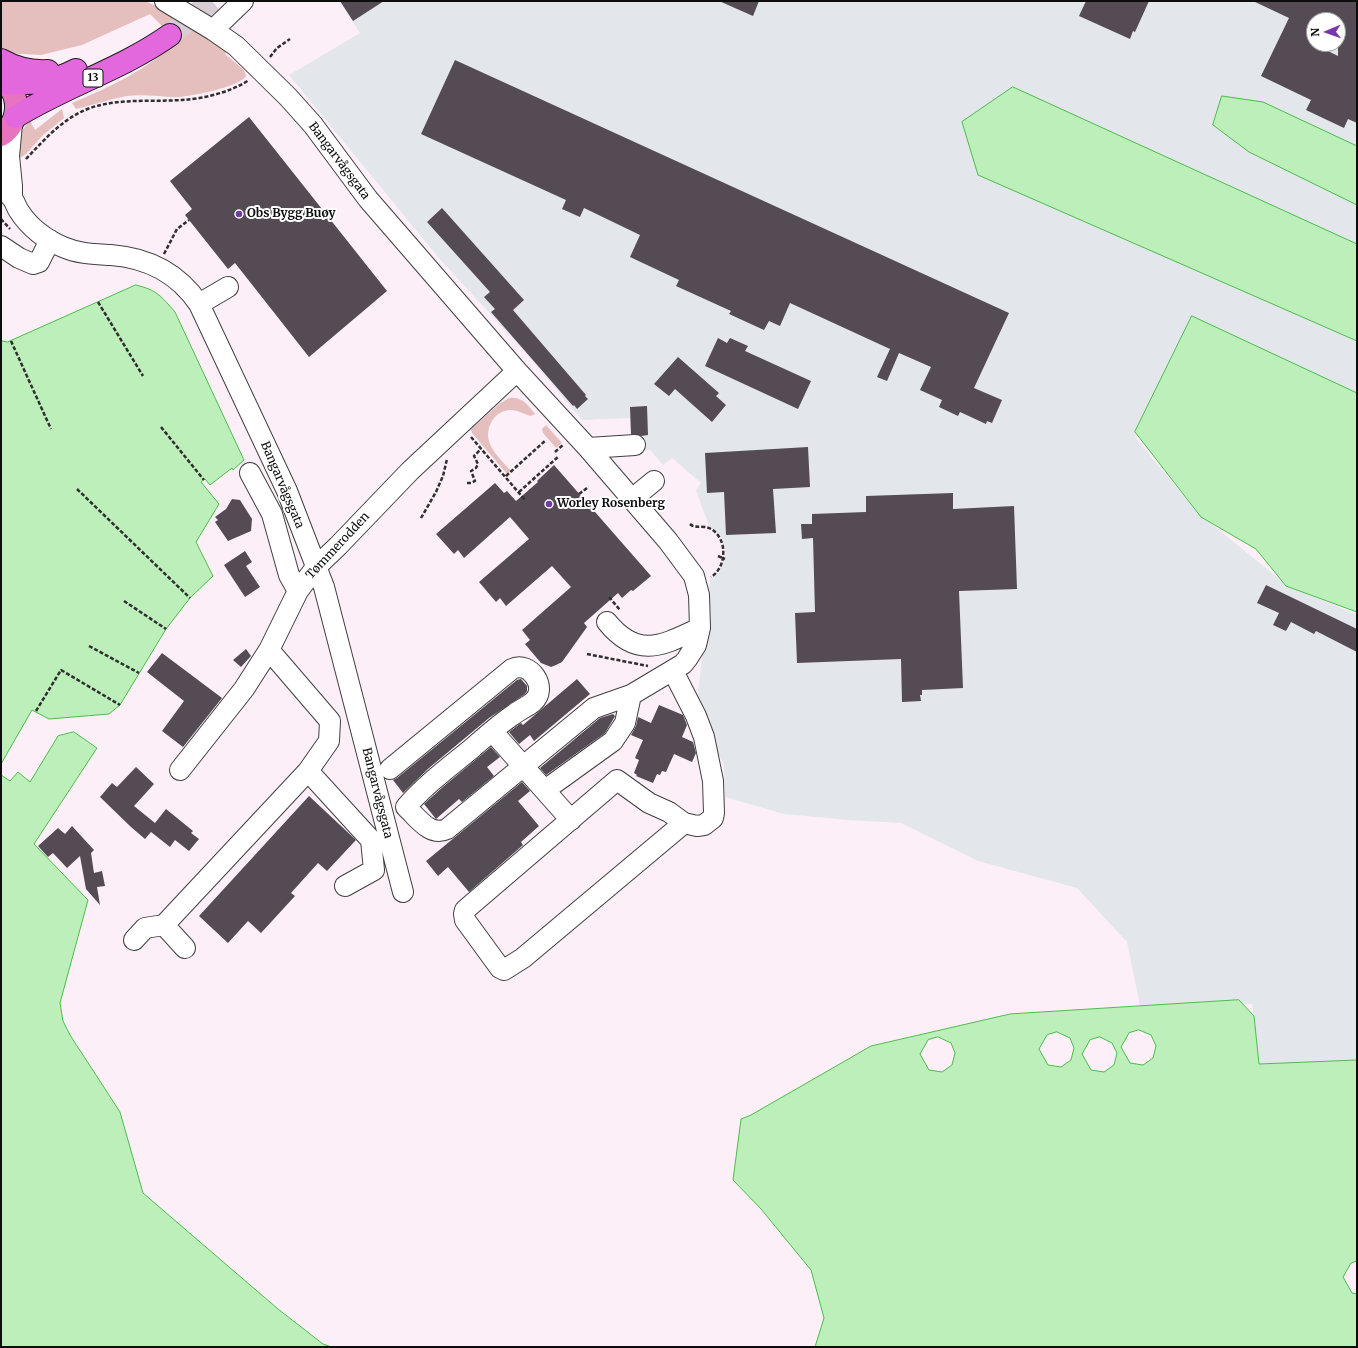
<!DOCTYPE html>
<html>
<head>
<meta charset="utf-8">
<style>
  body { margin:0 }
  #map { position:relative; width:1358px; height:1348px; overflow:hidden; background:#fdeff8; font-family:Merriweather,serif }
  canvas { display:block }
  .frame { position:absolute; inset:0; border:2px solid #0d0d0d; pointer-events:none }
  .north { position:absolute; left:1306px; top:12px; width:40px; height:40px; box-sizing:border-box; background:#fff; border:1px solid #9e9e9e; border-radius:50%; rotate:268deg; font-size:11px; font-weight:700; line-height:16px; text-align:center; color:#0d0d0d }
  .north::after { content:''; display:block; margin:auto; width:14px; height:18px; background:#7636ac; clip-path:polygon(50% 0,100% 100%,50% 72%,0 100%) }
</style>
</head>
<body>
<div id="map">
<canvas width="1358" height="1348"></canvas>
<div class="frame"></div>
<div class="north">N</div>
</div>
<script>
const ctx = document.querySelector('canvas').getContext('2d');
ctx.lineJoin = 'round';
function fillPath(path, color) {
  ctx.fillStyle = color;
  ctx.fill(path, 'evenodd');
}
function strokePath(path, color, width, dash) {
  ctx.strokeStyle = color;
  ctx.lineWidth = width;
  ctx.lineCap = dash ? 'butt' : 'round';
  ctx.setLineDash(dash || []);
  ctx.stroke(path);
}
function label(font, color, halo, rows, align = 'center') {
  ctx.font = font + ' Merriweather,serif';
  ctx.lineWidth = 4;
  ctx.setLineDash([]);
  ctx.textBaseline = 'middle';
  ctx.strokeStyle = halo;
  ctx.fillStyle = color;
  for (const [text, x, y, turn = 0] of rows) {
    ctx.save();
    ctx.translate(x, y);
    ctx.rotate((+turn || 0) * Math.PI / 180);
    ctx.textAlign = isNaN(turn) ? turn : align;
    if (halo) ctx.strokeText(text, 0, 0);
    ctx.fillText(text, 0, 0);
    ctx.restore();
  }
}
const industrial = new Path2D(`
  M339,1H1357V394L1196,320L1135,437L1198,513L1288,586L1357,615V1060L1259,1064L1252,1004L1140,1006L1127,942L1077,888L978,861L901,823L848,820L784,814L725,797L724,765L713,743L697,704L710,580L720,571L726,553L721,536L709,526L696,491L701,483L672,458L663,465L650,450L636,451L631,436L630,418L582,420L526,353L438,257L289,75L360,33ZM1314,20H1338V44H1314Z`);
const green = new Path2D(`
  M1,1H145C174,14 201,32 227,51L225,54L244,70L246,76C240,87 189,97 176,97C160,97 143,94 127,96C110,99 92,105 76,109L72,103C110,87 147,70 177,41L150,14L82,45L41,55L3,53L1,51Z
  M62,109L64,118L43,135L26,154L14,162C16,143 16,136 30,121L35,130Z
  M509,398C522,396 528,405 535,414L531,416C523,414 518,410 510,410C493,411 484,430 490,444C494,454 504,463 511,471L507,474L472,433L471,429L499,404Z
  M546,425L562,443L556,448L543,433L542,429Z`);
const water = new Path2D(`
  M1013,87L1357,244V341L978,175L962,122Z
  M1222,96L1263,102L1357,146V205L1249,152L1213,125Z
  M136,285C157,290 161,296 175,312L244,460L233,470L232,468L210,485L205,479L201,482L219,504L196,542L213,576L190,598L166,629L120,705L109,714L49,719L32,710L1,764V338L2,341L7,342Z
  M1192,316L1357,393V612L1286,586L1256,549L1201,517L1135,432Z
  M74,732L97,748L34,844L88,900L60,1003L63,1021L70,1035L120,1112L143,1193L278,1309L323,1344L332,1347H1V775L10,781L18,772L30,782L58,736Z
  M1239,1000L1254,1016L1259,1064L1357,1060V1261L1351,1263L1343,1277L1352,1293L1357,1294V1347H815L824,1318L811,1270L761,1209L733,1180L741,1119L751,1115L871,1046L1010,1014ZM1139,1030L1151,1035L1156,1046L1153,1058L1143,1065L1130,1063L1121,1047L1129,1033ZM1057,1032L1070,1038L1074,1048L1071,1060L1061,1067L1048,1065L1039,1049L1047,1035ZM938,1037L951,1043L955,1053L952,1065L942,1072L929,1070L920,1054L928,1040ZM1100,1037L1112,1043L1117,1053L1114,1065L1104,1072L1091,1070L1082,1054L1090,1040Z`);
const building = new Path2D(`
  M340,1H384L353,21Z
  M719,1H759L753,16Z
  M1086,1H1149L1135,32L1133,31L1130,39L1079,16Z
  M1253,1H1357V123L1348,119L1344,128L1306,110L1311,100L1261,76L1289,18ZM1314,20H1338V56L1314,44Z
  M455,60L1009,313L974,388L1002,400L992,423L987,421L986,424L960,412L958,416L939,407L942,400L920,390L931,367L899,353L887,381L877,377L890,349L790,303L780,326L769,321L764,330L729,314L731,311L676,286L679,280L630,257L640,235L584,208L580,217L562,209L566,200L421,134Z
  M249,117L387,291L309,357L235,263L228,269L185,215L192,209L170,181Z
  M442,208L524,300L513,310L586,395L585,396L588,399L577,409L574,405L573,406L491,312L495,309L484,297L490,292L427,222Z
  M718,338L727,343L730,338L748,346L745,351L811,381L798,409L705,366Z
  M678,357L719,393L716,396L726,405L712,422L675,389L669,396L654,384Z
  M647,406L648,435L641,436L631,434L630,407Z
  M808,447L810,487L773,489L776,533L726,535L724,492L707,493L705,453Z
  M554,465L651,576L633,591L631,590L622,598L618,593L584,623L587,627L562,662L556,665L551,667L541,663L525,644L530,640L522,630L571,587L552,566L506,606L500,598L496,602L479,582L529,539L510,517L464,558L458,550L454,554L436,534L495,483L504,493L507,491L516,501L538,482L537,481Z
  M953,493V509L1014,506L1017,589L959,591L963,688L922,690V695H920L921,701L902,702L901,659L797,663L795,613L815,612L813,538L802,539L801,524H812V514L866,512V496Z
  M232,499L240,500L252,519L251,531L228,541L215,522L218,520L215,517L226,509Z
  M245,551L252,562L246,566L260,587L245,597L224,565Z
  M1266,585L1357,629V652L1316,631L1314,634L1291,622L1286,631L1273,625L1279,613L1257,603Z
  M246,649L251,656L241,667L233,660Z
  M162,653L222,698L183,747L162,731L184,701L147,672Z
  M521,679L527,686V691L525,694L489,718L429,768L403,793L393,780L397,778L517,680Z
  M577,679L590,694L534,741L530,735L519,744L509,732L521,723L523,725Z
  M659,705L683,715L687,725L682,737L693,742L696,753L692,762L674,754L666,772L662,771L660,775L657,774L653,783L636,776L637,775L634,773L639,760L635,758L643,740L631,735L636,726L638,717L651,723Z
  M613,714L615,716L614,718L605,733L546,775L540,768L600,718Z
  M491,747L500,757L487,767L494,776L462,802L459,799L436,819L424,804L444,786Z
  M136,767L154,784L134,806L155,823L166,809L193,831L191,833L199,839L189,851L175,840L170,847L151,832L145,839L131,827L100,797L112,783L117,787Z
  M522,782L530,791L518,801L539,826L521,842L523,845L469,892L448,867L438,876L426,861Z
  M309,796L356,840L327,871L318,863L291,893L295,896L261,933L248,921L228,943L199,916Z
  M72,826L94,850L91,853L94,873L102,871L105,886L97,887L100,905L86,889L80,856L67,868L53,853L48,857L38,846L58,828L65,834Z`);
const highwayTunnel = new Path2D(`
  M170,35L212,1`);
const path = new Path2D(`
  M270,57L277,48L290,39
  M26,159C45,139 63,118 90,108C120,98 151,102 182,100C203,99 231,92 249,80
  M1,219L10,229
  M164,254L177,229L189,220
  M98,302L143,376
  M11,341L51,429
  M161,427L204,480
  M471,437L525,500
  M555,452L564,444
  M506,476L546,440
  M467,483H471L475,481L471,471L476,468L478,464L474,456L481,449
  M77,489L190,598
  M519,492L559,456
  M579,494L587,488
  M421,518L436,492L443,476L447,459
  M690,524C694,528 699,526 705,527C718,529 725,544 723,556C723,563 718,573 711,577
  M718,556L725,559
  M609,597L620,610
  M124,601L166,629
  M89,646L139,673
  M587,654L648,666
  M36,711L61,670L120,705`);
const minor = new Path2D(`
  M165,1L213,30L236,46L288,97L313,125L368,199L517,371L588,448L668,541L694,576L699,595L700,628L696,645L687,659L683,664L631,695L594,708L447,829C430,837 418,818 406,807C425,785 448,768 470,750C484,738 498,725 513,715C519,710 527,707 533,702C549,688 530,660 512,669L390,769
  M213,30L243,1
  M1,186C3,192 8,193 11,197C15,201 16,207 19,211C29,227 46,240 63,247C79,254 95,254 111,255C149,258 178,273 199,304L287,491L324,587L403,892
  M12,197V186L9,156L12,124
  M1,246L19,258L33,264L39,262L50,240
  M199,304L228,287
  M588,448L635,445
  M250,473L272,514L289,575L298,591
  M632,499L654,481
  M607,622C638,660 663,645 700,628
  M673,671L696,716L704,737L713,781L714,813L713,818L704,825L697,826L684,823L669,812L649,803L617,780L465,910L464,914L465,920L500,968L504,970L523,958L684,823
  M492,731L571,820
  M180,770L244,689L269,650L298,591L316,567L338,546L410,471L517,371
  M308,771L371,840L374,870L345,886
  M545,790L613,741L625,723L631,695
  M164,925L185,948
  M134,940L145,928L164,925L308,771L329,741L330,721L269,650`);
const major = new Path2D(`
  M1,80C22,92 20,123 1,135`);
const highway = new Path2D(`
  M1,60C15,68 31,72 48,71
  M6,83C34,84 51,83 76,70
  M15,117C65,86 122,69 170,35`);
const markers = [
  [239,214,4,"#7636ac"],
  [549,504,4,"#7636ac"]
];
const shields = [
  [93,78,20]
];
const shieldNames = [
  ["13",93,78]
];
const streetNames = [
  ["Bangarvågsgata",339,161,53],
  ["Bangarvågsgata",282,485,67],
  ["Tømmerodden",338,546,-47],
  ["Bangarvågsgata",377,793,76]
];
const poiNames = [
  ["Obs Bygg Buøy",247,214],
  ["Worley Rosenberg",557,504]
];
fillPath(industrial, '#e3e7eb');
fillPath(green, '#e4bfbd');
fillPath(water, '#bcefba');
strokePath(water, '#4bbd4a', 1);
fillPath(building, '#544b54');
strokePath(highwayTunnel, '#d9cdd5', 22, [22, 11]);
strokePath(minor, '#404040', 22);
strokePath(major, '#1e1e1e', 24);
strokePath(highway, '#1e1e1e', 24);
strokePath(path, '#2f2f2f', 2.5, [4, 2]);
strokePath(minor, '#fff', 20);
strokePath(major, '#e874c0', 22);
strokePath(highway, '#e368dd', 22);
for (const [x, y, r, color] of markers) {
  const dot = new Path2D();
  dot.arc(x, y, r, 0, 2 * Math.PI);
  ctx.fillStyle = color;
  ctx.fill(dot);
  strokePath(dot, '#fff', 1.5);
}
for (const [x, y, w] of shields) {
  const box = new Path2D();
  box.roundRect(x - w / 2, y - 9, w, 18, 3);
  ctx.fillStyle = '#fff';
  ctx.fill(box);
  strokePath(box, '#0d0d0d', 1);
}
label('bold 11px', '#0d0d0d', null, shieldNames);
label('12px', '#0d0d0d', '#fff', streetNames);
label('bold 12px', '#0d0d0d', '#fff', poiNames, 'left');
</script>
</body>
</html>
